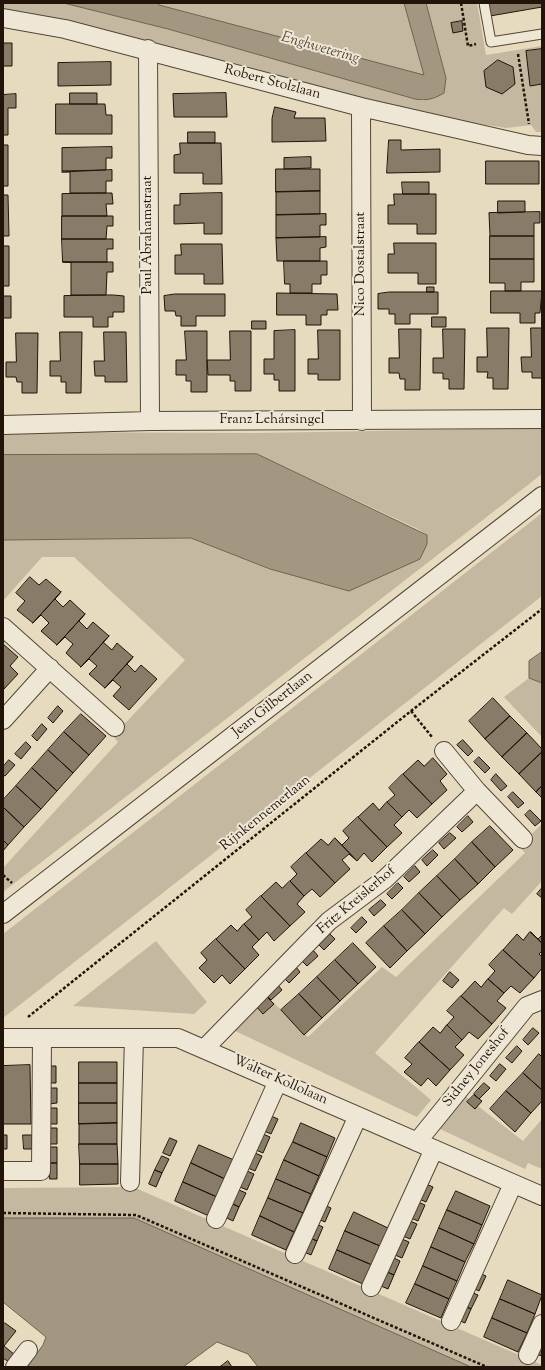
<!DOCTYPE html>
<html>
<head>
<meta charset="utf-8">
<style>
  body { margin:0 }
  #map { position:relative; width:545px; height:1370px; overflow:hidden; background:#e6dabf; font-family:"Sorts Mill Goudy",serif }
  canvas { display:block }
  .frame { position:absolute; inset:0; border:4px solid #221409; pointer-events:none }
</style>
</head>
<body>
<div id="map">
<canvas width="545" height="1370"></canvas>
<div class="frame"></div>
</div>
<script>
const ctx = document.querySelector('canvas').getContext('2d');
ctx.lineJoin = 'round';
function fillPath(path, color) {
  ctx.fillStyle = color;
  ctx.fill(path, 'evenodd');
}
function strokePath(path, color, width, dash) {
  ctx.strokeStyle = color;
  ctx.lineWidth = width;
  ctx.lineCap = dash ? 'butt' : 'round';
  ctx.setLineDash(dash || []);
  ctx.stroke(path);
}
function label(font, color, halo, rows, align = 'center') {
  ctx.font = font + ' "Sorts Mill Goudy",serif';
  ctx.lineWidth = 4;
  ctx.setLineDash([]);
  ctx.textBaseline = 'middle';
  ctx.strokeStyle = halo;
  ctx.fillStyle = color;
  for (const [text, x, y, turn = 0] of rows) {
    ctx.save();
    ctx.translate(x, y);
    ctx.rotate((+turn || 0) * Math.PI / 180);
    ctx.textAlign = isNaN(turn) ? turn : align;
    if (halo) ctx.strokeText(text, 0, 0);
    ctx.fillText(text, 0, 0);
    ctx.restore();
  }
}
const green = new Path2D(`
  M3,3H64L168,29L423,101L446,78L426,3H477L486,55L542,46V132H536L531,125L506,128L418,114L242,65L64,21L3,9Z
  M158,3H404L425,76L158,5Z
  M542,428V474L3,892V868L118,742L113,736L185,660L74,557H42L3,601V540L191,538L270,569L420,559L427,544V535L418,529L257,454L3,455V432L258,433Z
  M542,513V596L3,1018V934Z
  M529,678L542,683V737L504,697Z
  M542,824V881L512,914L504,908L375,1053L431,1100L417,1117L231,1029L265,994L308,1037L382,967L396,977L525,853L519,846Z
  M156,941L207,1002L194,1014L73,1006Z
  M465,1096L523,1141L542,1119V1169L528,1163L525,1169L438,1128Z
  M133,1187L542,1365V1367H471L134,1218H3V1188Z`);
const water = new Path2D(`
  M64,3H158L159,5L424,75L404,3H426L446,78L444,93C434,99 426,101 415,99L168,29Z
  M257,454L427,535V544L420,559L349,591L270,569L191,538L3,540V455Z
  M542,652V683L529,678V661Z
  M3,1218H134L471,1367H258L248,1354L217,1342L183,1367H27L43,1345L46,1337L3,1302Z`);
const building = new Path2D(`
  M487,3H542V7L490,16Z
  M462,21L463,31L453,33L451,23Z
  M3,43H12V66H3Z
  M542,49V84L530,86L526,51Z
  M498,60L513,67L515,84L502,94L486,87L484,71Z
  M111,62V85L58,86V63Z
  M70,93H97V104H70Z
  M226,93L227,117H174L173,94Z
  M16,94V108H8V135H3V95Z
  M56,104H105L106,115H112V134H56Z
  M275,107L296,112L294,118H325L326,141L272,142V119Z
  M188,132H215V143H188Z
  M389,140H401V150L440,149V172L387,173Z
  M180,143H221L222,184H203V173H174V155L180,154Z
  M3,145H8V186H3Z
  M112,147V158H106V170L62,171V148Z
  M311,157V168L284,169V158Z
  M486,161H539V184H486Z
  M276,169H320V191L276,192Z
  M112,170V181H106V193H70V172H62Z
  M402,182H429V194H403Z
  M320,191V214L276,215V192Z
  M106,193H112L113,204H106L107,216H62V194Z
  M222,193V234H204V223L174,224V205H180V194Z
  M394,194H436V234H417V224H388V205H394Z
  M3,195H8L9,236H3Z
  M498,201H525V212L498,213Z
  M540,212V223H534V236H490L489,213Z
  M326,214V225H320V237L276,238V215Z
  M62,216H113V226H107L106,239H62Z
  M490,236H534V259H490Z
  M326,237V247L320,248V261H277L276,238Z
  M62,239H113V249H107V262H63Z
  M394,243H436V284H418V273H388V254H394Z
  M181,244H222L223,284H204V274H175V255H181Z
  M3,246H9V286H3Z
  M490,259H534V282H521V291H505V283H490Z
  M284,261H327V275H321V284H312V293H290V284H285Z
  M63,262H113V272H107L106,295H71V263Z
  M427,287H434V292H427Z
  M491,291H542L540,313H535V323H520V313H491Z
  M389,292H438V314H410V324H395V314H389V309H378V294Z
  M277,293L337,294L338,310H327V315H321V325H306V315H277Z
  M175,294H225V316H196V326H181V316H176L175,311H165L164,296Z
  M113,295L124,296V312H113V317H108V327H93V317H64V296Z
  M3,296H11V318H3Z
  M432,317H446V327H432Z
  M252,321H266V329H252Z
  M487,328H509L508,389H493V378H487L488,372H477V357H487Z
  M531,328H542V378H532V372H522L521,357H531Z
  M399,329H421L420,390H405V379H400L399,373H389V358H399Z
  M443,329H465L464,389H449V379H443V373H433V358H443Z
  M295,330V391H279V380H274V374H264V359H274V331Z
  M318,330H340V380H318V374H308V359H318Z
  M185,331H207V392H191V381H186V375H176V360H186Z
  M230,331H251V391H235V381H230V375H208L207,360H230Z
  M60,332H82L81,393H66V382H61V376H50V361H60Z
  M104,332H126L127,382H105V376H95L94,361H104Z
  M16,333H38L37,393H22V382H17L16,377H6V362H16Z
  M30,577L39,585L46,579L61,592L33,623L17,610L25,601L16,593Z
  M61,592L55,599L63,607L70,600L85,614L57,645L41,631L49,623L41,615L33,623Z
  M85,614L79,621L87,629L93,622L109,636L81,667L66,653L73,644L65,637L57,645Z
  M109,636L103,642L112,650L117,643L133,657L105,688L89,674L97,666L89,659L81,667Z
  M3,644L18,657L10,666L18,674L4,689Z
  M133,657L127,664L135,672L141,665L157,679L129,710L113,696L121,687L113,680L105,688Z
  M493,698L510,716L485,739L469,721Z
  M58,706L63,711L53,723L48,718Z
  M81,714L106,736L89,755L64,732Z
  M510,716L527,733L502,757L485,739Z
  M42,724L47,729L37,741L32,736Z
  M64,732L89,755L73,773L48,750Z
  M527,733L542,749V752L519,774L502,757Z
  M463,740L473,751L468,756L457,745Z
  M26,742L31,747L21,759L15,754Z
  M48,750L73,773L57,791L32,768Z
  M542,752V786L536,792L519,774Z
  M479,757L490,768L485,773L474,762Z
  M433,758L447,774L440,781L447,790L432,804L403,774L418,760L424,766Z
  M9,760L15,765L5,776L3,775V767Z
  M32,768L57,791L41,809L16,786Z
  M403,774L432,804L417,818L409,810L402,817L387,802L395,795L389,788Z
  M496,774L507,786L501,791L491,780Z
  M16,786L41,809L24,827L3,807V800Z
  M542,786V798L536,792Z
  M513,792L524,803L518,808L508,797Z
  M387,802L402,817L394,825L402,833L387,847L358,817L373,803L379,810Z
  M3,807L24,827L8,845L3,840Z
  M530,810L541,821L535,826L525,815Z
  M468,816L473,822L462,832L457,827Z
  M358,817L387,847L372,862L364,853L357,861L335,838L342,845L349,838L343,831Z
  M490,826L513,850L495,867L472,842Z
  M450,833L456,838L444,849L439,843Z
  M335,838L357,861L349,854L342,860L350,869L335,883L306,853L321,839L328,845Z
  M3,840L8,845L3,851Z
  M472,842L495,867L478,884L455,859Z
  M433,850L438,855L427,866L422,860Z
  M306,853L335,883L320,897L312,889L304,896L290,881L297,874L291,867Z
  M455,859L478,884L460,900L437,876Z
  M415,866L420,872L409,882L404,877Z
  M437,876L460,900L442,917L419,893Z
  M290,881L304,896L297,904L305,912L290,926L261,896L276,882L282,888Z
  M398,883L403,888L392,899L387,894Z
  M542,888V898L537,894Z
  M419,893L442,917L425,934L402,910Z
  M261,896L290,926L274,941L267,932L259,940L244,924L252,917L246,910Z
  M381,900L386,905L374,916L369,910Z
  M402,910L425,934L407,951L384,926Z
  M362,917L367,922L356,933L351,928Z
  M244,924L259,940L252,947L259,955L245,969L216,939L231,925L237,931Z
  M384,926L407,951L390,968L366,943Z
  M530,932L542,943V951L539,954L542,957V968L534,978L503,950L517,934L523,940Z
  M531,932L538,939L542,935V943Z
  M330,934L335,939L324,950L319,945Z
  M216,939L245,969L230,984L222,975L214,983L199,968L207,960L201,953Z
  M353,943L376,967L358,984L335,960Z
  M313,950L318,956L307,966L302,961Z
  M503,950L534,978L520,993L511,986L504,993L488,979L495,971L489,965Z
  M335,960L358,984L340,1001L317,977Z
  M296,967L300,972L289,983L284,978Z
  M450,972L459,980L452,988L443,981Z
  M317,977L340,1001L322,1018L299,994Z
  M488,979L504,993L497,1001L506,1008L492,1024L461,996L475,981L481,987Z
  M277,984L282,990L271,1000L266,995Z
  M299,994L322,1018L304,1035L281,1010Z
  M266,996L274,1004L263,1014L256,1006Z
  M461,996L492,1024L478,1039L469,1032L462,1040L447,1025L454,1017L447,1011Z
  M447,1025L462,1040L455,1047L464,1055L450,1070L419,1042L433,1027L440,1033Z
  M533,1028L539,1033L528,1045L523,1040Z
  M419,1042L450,1070L436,1086L428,1078L421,1086L404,1072L412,1064L405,1058Z
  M517,1046L522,1051L512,1063L506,1058Z
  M539,1054L542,1057V1090L523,1073Z
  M79,1062H117V1083H79Z
  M500,1064L506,1069L496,1081L490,1076Z
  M30,1065L31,1124H3V1066Z
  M49,1066H56V1083H49Z
  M523,1073L542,1090V1101L531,1113L506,1091Z
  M79,1083H117V1103H79Z
  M484,1083L490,1088L479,1099L474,1094Z
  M49,1088H57V1103L49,1104Z
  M506,1091L531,1113L515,1132L490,1109Z
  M474,1095L482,1101L475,1109L467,1102Z
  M79,1103H117V1123L79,1124Z
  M49,1108H57V1124H49Z
  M271,1116L278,1119L271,1134L264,1131Z
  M117,1123V1144H79V1124Z
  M301,1123L335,1138L327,1157L293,1142Z
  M49,1128H57V1144H49Z
  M263,1134L270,1137L263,1153L256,1150Z
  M3,1135H7V1149H3Z
  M23,1135H32V1149H24Z
  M170,1138L177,1141L170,1156L163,1153Z
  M293,1142L327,1157L319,1176L284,1160Z
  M79,1144H117L118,1164H80Z
  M199,1145L234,1160L225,1179L191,1163Z
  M49,1147H57V1163H50Z
  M255,1153L262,1156L255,1171L248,1168Z
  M162,1156L169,1159L162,1173L155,1170Z
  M284,1160L319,1176L311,1194L276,1179Z
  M50,1163H57V1179H50Z
  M191,1163L225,1179L217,1197L183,1182Z
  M80,1164H118V1184L80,1185Z
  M155,1170L162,1173L156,1187L149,1184Z
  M247,1171L254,1174L247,1190L240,1187Z
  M276,1179L311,1194L303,1213L268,1198Z
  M183,1182L217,1197L209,1216L175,1201Z
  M426,1184L433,1187L426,1202L419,1199Z
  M239,1190L246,1193L239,1207L233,1204Z
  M456,1191L490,1206L482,1225L447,1210Z
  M268,1198L303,1213L294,1232L260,1216Z
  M418,1202L425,1205L418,1221L411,1218Z
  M233,1204L239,1207L233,1221L227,1218Z
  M324,1205L331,1208L325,1222L318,1219Z
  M447,1210L482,1225L474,1244L439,1228Z
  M354,1212L388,1228L380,1246L345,1231Z
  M260,1216L294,1232L286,1250L252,1235Z
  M410,1221L417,1224L410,1239L403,1236Z
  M316,1224L323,1227L317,1241L310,1238Z
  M439,1228L474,1244L465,1262L431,1247Z
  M345,1231L380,1246L372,1265L337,1250Z
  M310,1238L317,1241L311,1255L304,1252Z
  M402,1239L409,1242L402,1258L395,1255Z
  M431,1247L465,1262L457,1281L423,1266Z
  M337,1250L372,1265L363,1284L329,1269Z
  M394,1258L400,1261L394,1275L387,1272Z
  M423,1266L457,1281L449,1299L415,1284Z
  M387,1272L394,1275L388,1289L381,1286Z
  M479,1273L486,1276L479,1291L473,1288Z
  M508,1280L542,1295L535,1314L500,1299Z
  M415,1284L449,1299L441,1318L406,1303Z
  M471,1292L478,1295L471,1309L465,1306Z
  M500,1299L535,1314L527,1333L492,1318Z
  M465,1306L471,1309L465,1323L458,1320Z
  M492,1318L527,1333L518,1352L484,1337Z
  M5,1323L16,1331L4,1346L15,1355L9,1362L3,1358V1325Z
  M542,1340V1356L536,1354Z
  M228,1361L232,1367H220Z`);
const path = new Path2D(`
  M461,3L468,46L476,44
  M518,54L529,124
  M411,711L432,737
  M3,875L12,883
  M28,1017L411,711L542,609
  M3,1213L136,1215L487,1367`);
const lane = new Path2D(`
  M484,3L491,42L542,34`);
const street = new Path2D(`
  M3,18L65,29L361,107L528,145L542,146
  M148,49L150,421
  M361,107L362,421
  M3,425L150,421L542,419
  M3,627L115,727
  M3,720L50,668
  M444,751L477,791L523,839
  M3,914L542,496
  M3,1038H178L542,1196
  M205,1048L329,921L385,879L477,791
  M417,1142L527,1006L542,1000
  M3,1171H41L42,1038
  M130,1182L134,1038
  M216,1219L278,1081
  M295,1254L358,1116
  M371,1287L434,1149
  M451,1321L513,1184
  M528,1355L542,1324
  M15,1367L28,1350`);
const streetNames = [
  ["Robert Stolzlaan",272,83,15],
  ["Paul Abrahamstraat",149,235,-90],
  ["Nico Dostalstraat",362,264,-90],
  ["Franz Lehársingel",272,421],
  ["Jean Gilbertlaan",273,705,-38],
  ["Rijnkennemerlaan",266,814,-39],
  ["Fritz Kreislerhof",357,901,-40],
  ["Sidney Joneshof",477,1068,-51],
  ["Walter Kollolaan",280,1081,24]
];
const waterNames = [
  ["Enghwetering",320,49,16]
];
fillPath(green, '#c5b8a0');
fillPath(water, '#a39781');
strokePath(water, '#6f6351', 1);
fillPath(building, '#887b68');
strokePath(building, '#221409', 1);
strokePath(lane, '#534636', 11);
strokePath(street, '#534636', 20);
strokePath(path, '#221409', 2.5, [3, 2]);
strokePath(lane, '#efe7d5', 9);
strokePath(street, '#efe7d5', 18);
label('14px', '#221409', '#efe7d5', streetNames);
label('italic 15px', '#564839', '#efe7d5', waterNames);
</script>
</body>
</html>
